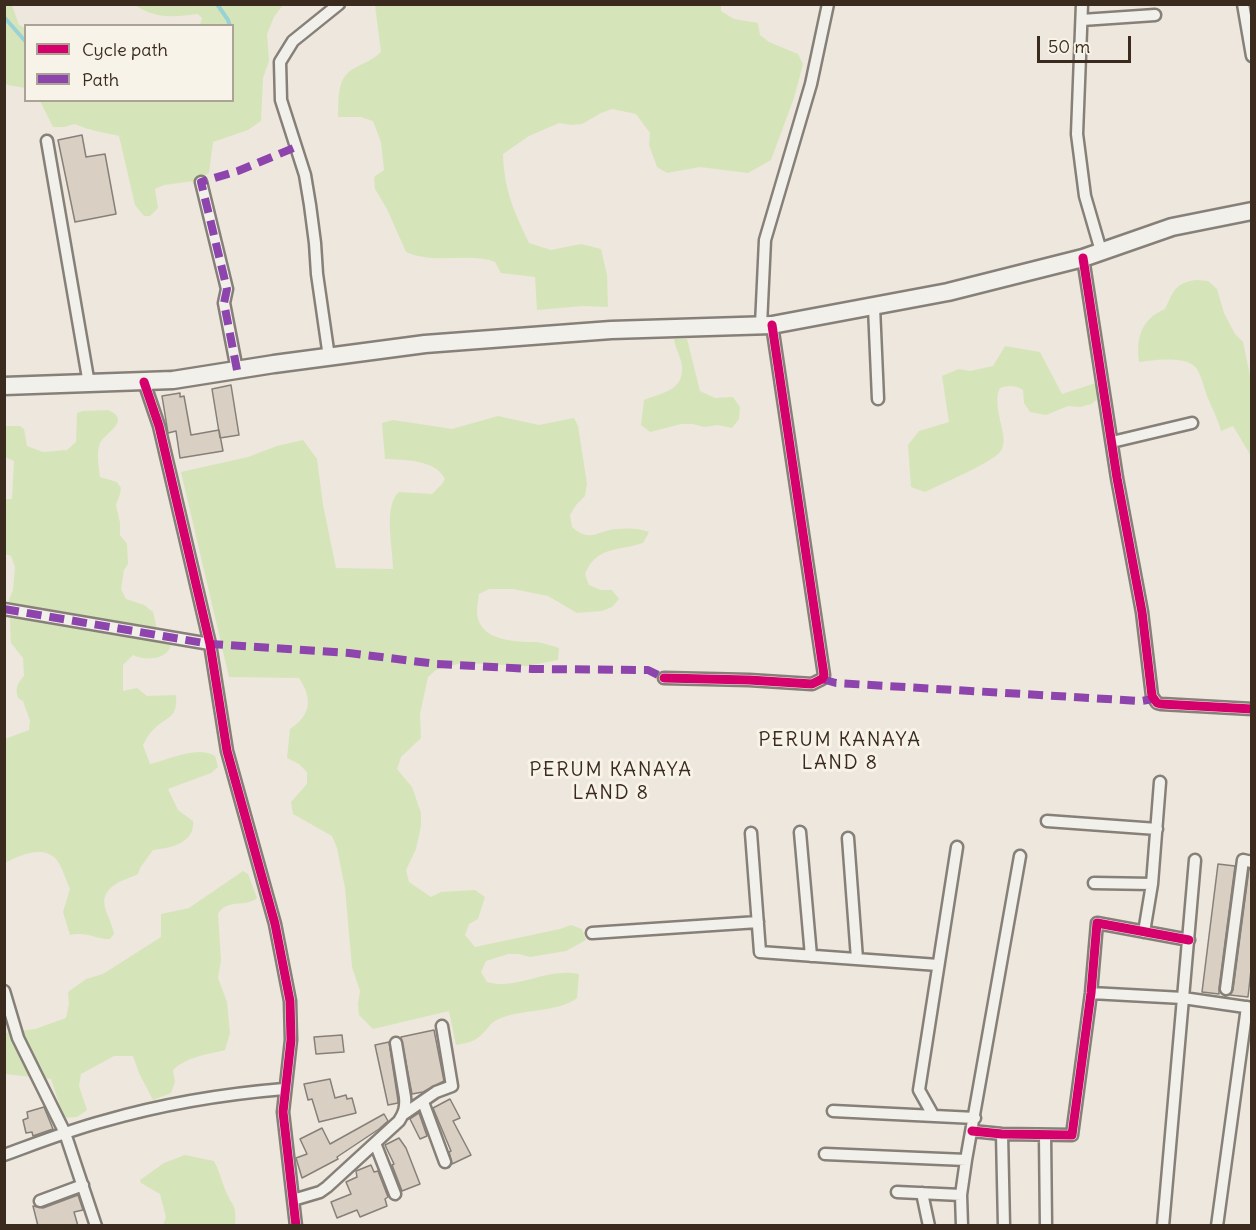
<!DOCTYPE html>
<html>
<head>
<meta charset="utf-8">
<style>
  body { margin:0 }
  #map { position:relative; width:1256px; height:1230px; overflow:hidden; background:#ede7dd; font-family:Delius,sans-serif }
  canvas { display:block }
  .frame { position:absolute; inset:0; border:6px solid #3b2a1e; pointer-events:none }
  .legend { position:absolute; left:24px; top:24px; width:210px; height:78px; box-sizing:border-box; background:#f7f3e8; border:2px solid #aca397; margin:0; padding:8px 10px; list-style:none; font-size:18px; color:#3b2a1e }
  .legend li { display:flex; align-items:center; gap:12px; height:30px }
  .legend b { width:30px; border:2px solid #aca397 }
  .scale { position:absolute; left:1037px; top:36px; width:94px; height:27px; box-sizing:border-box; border:3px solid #3b2a1e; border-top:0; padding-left:8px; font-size:18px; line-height:21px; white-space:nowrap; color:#3b2a1e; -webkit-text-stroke:4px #f7f3e8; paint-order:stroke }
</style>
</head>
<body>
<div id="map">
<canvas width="1256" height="1230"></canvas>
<div class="frame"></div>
<ul class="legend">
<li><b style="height:8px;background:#d6006c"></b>Cycle path</li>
<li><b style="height:8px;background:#8e44ad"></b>Path</li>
</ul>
<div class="scale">50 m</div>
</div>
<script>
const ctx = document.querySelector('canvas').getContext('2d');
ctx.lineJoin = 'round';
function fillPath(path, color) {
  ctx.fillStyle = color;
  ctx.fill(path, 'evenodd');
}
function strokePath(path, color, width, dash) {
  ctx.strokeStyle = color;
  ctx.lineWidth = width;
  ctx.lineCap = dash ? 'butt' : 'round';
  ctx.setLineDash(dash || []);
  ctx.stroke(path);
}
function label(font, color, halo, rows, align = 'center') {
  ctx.font = font + ' Delius,sans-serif';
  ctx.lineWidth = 6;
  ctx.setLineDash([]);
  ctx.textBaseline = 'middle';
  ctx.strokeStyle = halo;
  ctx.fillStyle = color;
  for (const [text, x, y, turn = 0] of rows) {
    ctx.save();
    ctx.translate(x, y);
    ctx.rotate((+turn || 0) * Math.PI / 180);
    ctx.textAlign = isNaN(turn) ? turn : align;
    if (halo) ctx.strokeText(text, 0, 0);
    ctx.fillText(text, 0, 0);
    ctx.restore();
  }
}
const green = new Path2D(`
  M4,5H12L19,25L25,28V88L8,85L5,83Z
  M135,5H283L274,17L267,34L269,61L263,78L261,121L248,130L213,142L209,173L194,181L164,185L155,189L158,208L150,216H144L135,205L119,136C103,132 90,131 75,124L64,127H53L40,101L232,100V26L200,25L202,18L198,14C174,17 155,19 135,5Z
  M375,5H721V11L734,19L758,23L760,35L769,42L798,54L803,64L794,98L771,160L748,173L700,167L667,173L657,167L649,145L650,133L636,114L612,109L601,113L582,124L571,125L559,123L529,136L503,154C504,190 514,211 529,243L551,250L581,244L601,249L607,275L608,307L583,306L537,310L535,277L501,273L495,262C469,252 435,265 406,252L387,209L375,189L374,177L384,170L381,142L373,121L361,117H338C339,100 336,79 353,69C363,63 372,61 381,52Z
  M1197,280L1208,281L1217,289L1224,313L1235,334L1243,342L1251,380V456L1233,426L1221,431C1217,416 1212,409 1207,396C1204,388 1202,377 1197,369C1188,355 1153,360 1139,362C1136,338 1141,319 1165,309C1174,291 1174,283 1197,280Z
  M674,339H687L700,391L715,398L733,397L740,407L739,419L732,428L718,425L704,427L693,424H681L650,432L641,425L644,400C661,393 684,391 682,366C681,357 675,348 674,339Z
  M1005,346L1040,352L1062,394L1099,382V398L1091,404L1080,407L1068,406L1046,415L1030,412L1024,403L1023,390C1016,385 1008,385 1000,388C995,397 998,410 1000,420C1002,430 1007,443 1000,452C993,462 939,485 925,492L911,487L908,445L919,431L949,422L942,376L959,369L970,371L993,366Z
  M108,410C133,420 104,434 100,443C96,453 99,467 100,477L117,482L121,488L120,494L116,505L120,523V535L127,544L128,564L124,570L121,589L126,599L144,605L153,612L160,643L171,645C167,660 145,661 133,655L123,665V691L137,688L147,696L176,695C178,719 167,716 154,729C149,733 146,740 143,745L150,764C169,760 197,745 215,756L218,767L211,773L168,789L178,810L193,821C195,843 171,848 153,850L140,868L138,874C131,878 123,879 116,884C93,899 110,913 114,934L110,939C94,939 87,931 70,935L63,912L70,889C66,881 62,865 55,858C41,845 18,856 5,863V739L29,730L30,721L23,701L18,698C15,688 17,684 24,676L23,658L11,643L9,600L13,590L15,567L11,556L5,554L4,499H12L14,461L5,457V426H20L24,429L27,446L43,452L67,450L76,442L77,413L83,411Z
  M498,416L539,425L574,418L578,426L587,484L585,496L576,505L570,515L572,527C590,543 597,531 616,529C628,528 638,528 649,532L643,543C619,551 596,546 585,574L589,585L601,590H612L619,599L612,607L602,611L577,613L548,596L513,589H489L479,594C478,600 477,607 477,613C479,641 515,642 536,642C544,643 552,646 559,648L558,660L528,666L461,663L436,670L428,677L420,714L421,738L401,757L397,769L412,787L421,813V826L416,849L406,870L409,882L431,897L441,892L475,890L485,897L478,919L469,924L465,935L475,947L560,929L571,925L582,929L586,940L566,951L530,957L519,954H508L486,961L481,972L487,982C517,991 546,967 579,974L577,998C559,1012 526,1009 504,1017C489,1022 492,1025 482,1034C475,1042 466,1043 456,1045L449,1011L373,1029L359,1015L358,1004L360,991L352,967L345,888L337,848L332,836L293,814L291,802L307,784V772L299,764L287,758L290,729C311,715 313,699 299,678L229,677L181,472L248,457L277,446L303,440L317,459L323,505L336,568L393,569C393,549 383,505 399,492L432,494L442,484L445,479C435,459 404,460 385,459L382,423L393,420L452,429Z
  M243,871L248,874L257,898C245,908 227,898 218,914L221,960L218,978L227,1002L230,1033L225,1050C206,1055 188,1056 173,1070L175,1082L171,1093L153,1100L139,1073L133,1056H114L81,1074L79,1086L87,1110L77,1117L64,1118L51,1079L5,1074V1033L35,1029L66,1018L69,1004L68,992L86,979L103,974L161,937V914L189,908Z
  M185,1155L214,1161C219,1170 221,1179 225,1189C232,1207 237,1203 235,1225H163L166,1217L160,1194L141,1183L140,1180L164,1163Z`);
const stream = new Path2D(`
  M217,4L228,20L230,26
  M4,17L26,42`);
const building = new Path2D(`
  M82,135L86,157L105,154L116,214L75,222L58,140Z
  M231,385L239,435L220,438L212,389Z
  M180,393V397L184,396L191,435L219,430L223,451L180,458L176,431L168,433L162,396Z
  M1218,864L1235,866L1219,988V994L1202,992Z
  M1249,869H1251V970L1248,997L1230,995L1233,990Z
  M434,1030L444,1081L423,1092L412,1094L401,1037Z
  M342,1035L344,1052L316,1054L314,1037Z
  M389,1042L398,1101V1103L388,1105L375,1045Z
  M330,1079L335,1098L346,1095L347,1099L352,1098L356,1113L319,1122L312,1099L308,1100L304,1084Z
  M450,1099L460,1118L453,1121L471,1155L452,1164L449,1152L451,1151L433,1108Z
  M44,1107L53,1129L33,1136L32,1132L26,1133L23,1120L28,1118L27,1112Z
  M419,1113L427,1136L420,1139L410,1119Z
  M384,1114L388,1121L379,1129L337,1157L338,1159L302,1178L296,1158L307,1154L300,1139L322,1128L330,1144Z
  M399,1138L406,1148L420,1184L402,1191L392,1165L394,1164L385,1145Z
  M371,1165L374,1172L378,1171L388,1197L385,1199L387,1206L360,1217L357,1210L337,1218L331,1202L351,1194L346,1182L357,1177L356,1171Z
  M78,1195L83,1210L74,1212L78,1226H38L33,1206L43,1208Z`);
const minor = new Path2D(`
  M1082,4L1077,134L1085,196L1101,251
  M1243,4L1252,56
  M1082,20L1155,15
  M47,141L89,384
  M201,182L227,289L224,303L237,370
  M1083,258L1117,478L1142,612L1152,696L1157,703L1161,704L1252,709
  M874,307L878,399
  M761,325L765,240L811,84L828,4
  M329,357L317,274L315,243L310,205L305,175L281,100L280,62L293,41L339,4
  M144,382L159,426L210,644L227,751L275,924L290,1001L291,1040L283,1112L296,1226
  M1112,442L1192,423
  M4,609L210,644
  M664,678L749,680L812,684L822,679L824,675L772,325
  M1047,821L1157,829
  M800,832L811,956
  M751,833L760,952L938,965
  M848,838L857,959
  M1195,860L1183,998L1252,1008
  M1094,883L1152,884
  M1144,932L1152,884L1160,782
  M592,933L758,922
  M1226,989L1243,860L1252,862
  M4,991L18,1038L65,1133L96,1226
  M1091,993L1183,998L1163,1226
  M423,1102L445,1162
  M833,1111L975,1118
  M404,1114L436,1092L452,1086L442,1026
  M933,1115L919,1090L957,847
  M972,1131L1002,1134L1072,1135L1091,993L1097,923L1189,940
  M1002,1134L1004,1226
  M1045,1135L1046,1226
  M375,1143L395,1194
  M825,1154L966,1160
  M4,1155C37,1143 70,1130 104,1121C163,1104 223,1094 284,1089
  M897,1192L961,1195
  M922,1193L929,1226
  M293,1200L320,1192L327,1187L399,1121C404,1113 406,1108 405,1097L396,1043
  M40,1201L83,1185
  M962,1226L961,1195L966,1160L1020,856
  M1217,1226L1247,1007`);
const secondary = new Path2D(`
  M4,386L173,380L274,364L425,344L611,330L772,325L948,292L1083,258L1172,227L1252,211`);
const quiet = new Path2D(`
  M237,370L224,303L227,289L201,182L238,171L296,147
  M4,609L210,644L349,653L437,664L532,669L648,670L664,678
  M822,679L836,683L1141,701L1153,699`);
const cycleway = new Path2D(`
  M1083,258L1117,478L1142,612L1152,696L1157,703L1161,704L1252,709
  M144,382L159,426L210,644L227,751L275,924L290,1001L291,1040L283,1112L296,1226
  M664,678L749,680L812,684L822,679L824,675L772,325
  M972,1131L1002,1134L1072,1135L1091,993L1097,923L1189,940`);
const neighbourhoodNames = [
  ["PERUM KANAYA",840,740],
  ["LAND 8",840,763],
  ["PERUM KANAYA",611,770],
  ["LAND 8",611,793]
];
fillPath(green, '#d6e5b9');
strokePath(stream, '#9ad1d5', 4);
fillPath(building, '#d9cfc3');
strokePath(building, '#868079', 1.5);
strokePath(minor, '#868079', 15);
strokePath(secondary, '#868079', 21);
strokePath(minor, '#f1f0eb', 10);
strokePath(secondary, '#f1f0eb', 16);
strokePath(quiet, '#8e44ad', 8, [15, 8]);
strokePath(cycleway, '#d6006c', 9);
ctx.letterSpacing = '1.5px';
label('20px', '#3b2a1e', '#f7f3e8', neighbourhoodNames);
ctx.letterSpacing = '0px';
</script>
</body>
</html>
